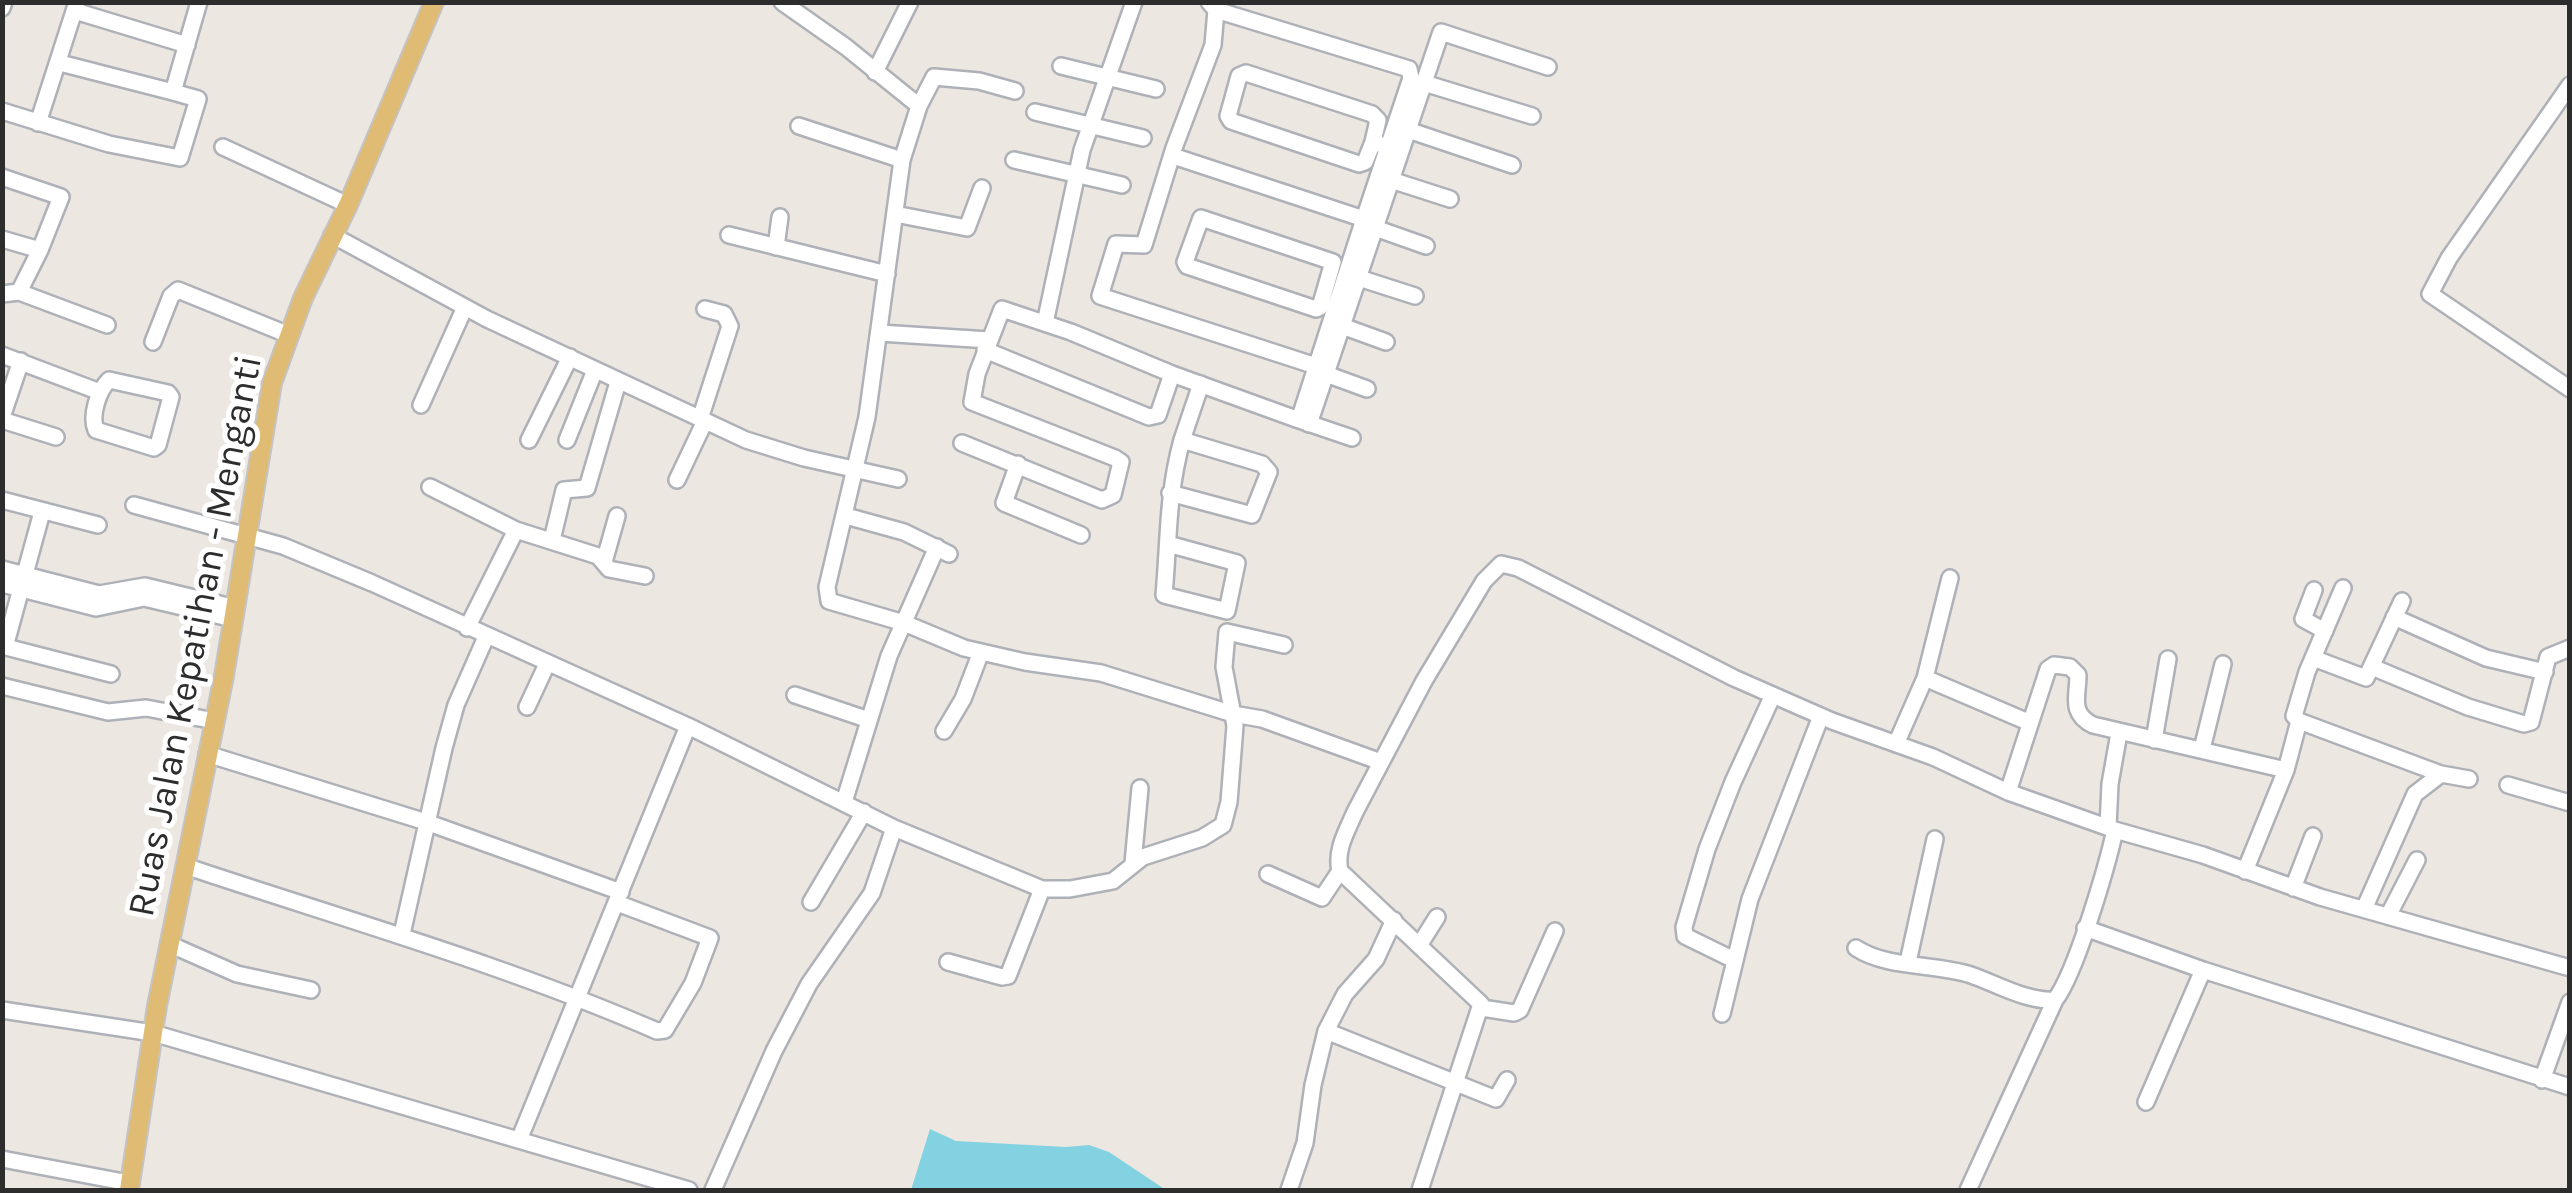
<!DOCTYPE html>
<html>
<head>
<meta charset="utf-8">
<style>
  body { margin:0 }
  #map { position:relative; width:2572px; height:1193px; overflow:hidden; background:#ede7e2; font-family:Karla,sans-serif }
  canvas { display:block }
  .frame { position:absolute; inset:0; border:5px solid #2d2d2d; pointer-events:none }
</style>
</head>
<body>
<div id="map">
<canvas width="2572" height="1193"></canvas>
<div class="frame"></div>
</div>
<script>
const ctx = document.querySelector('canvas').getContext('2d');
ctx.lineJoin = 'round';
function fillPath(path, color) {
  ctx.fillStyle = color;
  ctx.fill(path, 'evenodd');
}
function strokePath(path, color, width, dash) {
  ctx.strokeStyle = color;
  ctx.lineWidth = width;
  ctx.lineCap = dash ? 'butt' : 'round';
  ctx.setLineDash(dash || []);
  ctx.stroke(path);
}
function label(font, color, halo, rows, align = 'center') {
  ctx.font = font + ' Karla,sans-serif';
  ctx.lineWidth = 10;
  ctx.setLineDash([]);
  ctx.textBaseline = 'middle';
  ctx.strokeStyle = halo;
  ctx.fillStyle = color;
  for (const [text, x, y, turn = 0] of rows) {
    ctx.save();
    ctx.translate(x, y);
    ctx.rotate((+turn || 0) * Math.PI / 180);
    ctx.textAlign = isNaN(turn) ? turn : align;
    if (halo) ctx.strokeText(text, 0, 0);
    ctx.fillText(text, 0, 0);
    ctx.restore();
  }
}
const water = new Path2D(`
  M930,1129L956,1141L1066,1147L1089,1145L1109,1152L1166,1190H911Z`);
const minor = new Path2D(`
  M782,2L846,47L919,106
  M1209,2L1216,10L1213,45L1174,148L1144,245L1116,244L1100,296L1316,366
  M2,8L4,2
  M1216,10L1409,69L1411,78L1364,219
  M75,11L187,45
  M60,63L173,92
  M1061,66L1156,89
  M875,72L910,2
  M1424,83L1532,116
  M2570,85L2449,258L2430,294L2570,389
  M1015,91L979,81L934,77L919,106L902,160L867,417L827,587L829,601L904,623L964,648L1025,662L1101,673L1233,714L1262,719L1381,762
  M2,111L109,144L180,158L198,99L173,92L199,2
  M1035,112L1143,138
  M38,123L77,2
  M799,126L902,160
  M1408,130L1512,165
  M1373,142L1378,120L1372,114L1246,73L1239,76L1228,116L1231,121L1359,164L1365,162L1373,142L1388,147
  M223,147L348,205
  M1014,160L1122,185
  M2,177L61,197L40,250
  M1391,180L1450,199
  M895,214L967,228L982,188
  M1201,218L1333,262L1320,307L1316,309L1187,266L1185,262Z
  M1375,228L1426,246
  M332,235L487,319L746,440L804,458L898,479
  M729,235L887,274
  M2,239L40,250L19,292L2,294
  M776,247L780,217
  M1359,278L1415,296
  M19,292L107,325
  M1045,323L1082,150L1134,2
  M1342,326L1386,342
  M880,333L989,340
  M153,342L171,296L178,290L289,335
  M985,350L1149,417L1158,415L1172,374
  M2,355L100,392
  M1326,374L1367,389
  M109,380L168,393L171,397L158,445L154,448L96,430C90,416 98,391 109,380Z
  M421,405L465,307
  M2,417L21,361
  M700,419L730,326L724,314L705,309
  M2,420L56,437
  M1302,421L1352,438
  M1309,424L1441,32L1548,67
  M529,440L570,357
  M567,440L595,370
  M962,443L1102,500L1113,495L1121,462L1115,458L972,402L977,374L1002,309L1071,332L1172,374L1299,420L1364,219L1173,156
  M1018,464L1004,503L1081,535
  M677,480L705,421
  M430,487L516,530L598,556L609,569L645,576
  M1170,493L1252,515L1269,472L1262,464L1182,440L1201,384
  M2,500L98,525
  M134,505L283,546L372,583L688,726L894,828L1042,889H1070L1113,881L1143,857L1202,838L1223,825L1229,802L1235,726L1224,667L1227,632L1284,645
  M846,516L904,532L949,554
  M552,540L564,490L587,488L618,382
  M1168,544L1237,563L1227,611L1164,595C1169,540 1167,495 1182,440
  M604,562L617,516
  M2,569L99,594L145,586L236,608
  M2,584L96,608L144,598L233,619
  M2314,590L2303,619L2325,631
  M2394,617L2486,658L2545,672
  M467,628L516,530
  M2,646L111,674
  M5,647L42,512
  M2313,658L2366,678L2402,601
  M2372,667L2468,707L2524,724L2531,722L2548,657L2570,648
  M1925,678L2028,722
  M2,686L108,712L146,708L215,721
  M795,695L869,720
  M527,707L547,664
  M2299,721L2441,774L2469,779
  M944,731L963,699L981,652
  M2154,740L2168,659
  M1896,744L1925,678L1950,578
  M2202,749L2223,664
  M207,754L426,822L621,892
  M2508,785L2570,803
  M2008,792L2048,669L2054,665L2070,667L2078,675C2078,696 2069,713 2093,725L2286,770
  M844,802L889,656L937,547
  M2108,827L2110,784L2119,733
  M1133,863L1140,788
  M185,866C343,919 503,964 657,1031L665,1030L693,983L710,938L617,903
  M2245,871L2286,770L2299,721L2294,716L2307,672L2343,588
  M1268,874L1322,898L1340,871
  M2293,888L2313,836
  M811,902L864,812
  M2364,909L2415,794L2441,774
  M2388,916L2417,860
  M2085,928L2203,970L2570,1087
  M402,934L444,748L456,705L486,637
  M169,944L237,974L311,990
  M1420,944L1437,917
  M1856,948C1888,969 1935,963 1971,975C1997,984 2027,1002 2055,1000C2076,973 2107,866 2115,830
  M1734,960L1685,936L1684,927L1707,849L1733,782L1773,695
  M948,962L1002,977L1008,976L1042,889
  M1908,962L1935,839
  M1482,1008L1514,1013L1520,1010L1555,931
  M2,1010L153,1033L689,1190
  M1722,1014L1750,899L1821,716
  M1326,1031L1496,1099L1507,1080
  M2542,1080L2570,1002
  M2146,1102L2203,970
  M519,1140L688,726
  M2,1159L129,1183
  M713,1190L774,1051L809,984L872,893L894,828
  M1289,1190L1305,1143L1313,1085L1326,1031L1345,994L1376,959L1394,920
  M1420,1190L1481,1004L1340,871C1335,850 1347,831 1355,812L1424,681L1484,581L1501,564L1518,568L1734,678L1832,721L1933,757L2008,792L2115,830L2203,855L2320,897L2570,968
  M1968,1190L2055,1000`);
const major = new Path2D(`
  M129,1190L157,1006L224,676L272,383L303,298L348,205L434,2`);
const streetNames = [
  ["Ruas Jalan Kepatihan - Menganti",196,636,-79]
];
fillPath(water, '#83d2e1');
strokePath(minor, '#aeb1b7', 20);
strokePath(major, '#c4c4c4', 22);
strokePath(minor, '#fff', 15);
strokePath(major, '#e0bb74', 18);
label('38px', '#2d2d2d', '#fff', streetNames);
</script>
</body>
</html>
